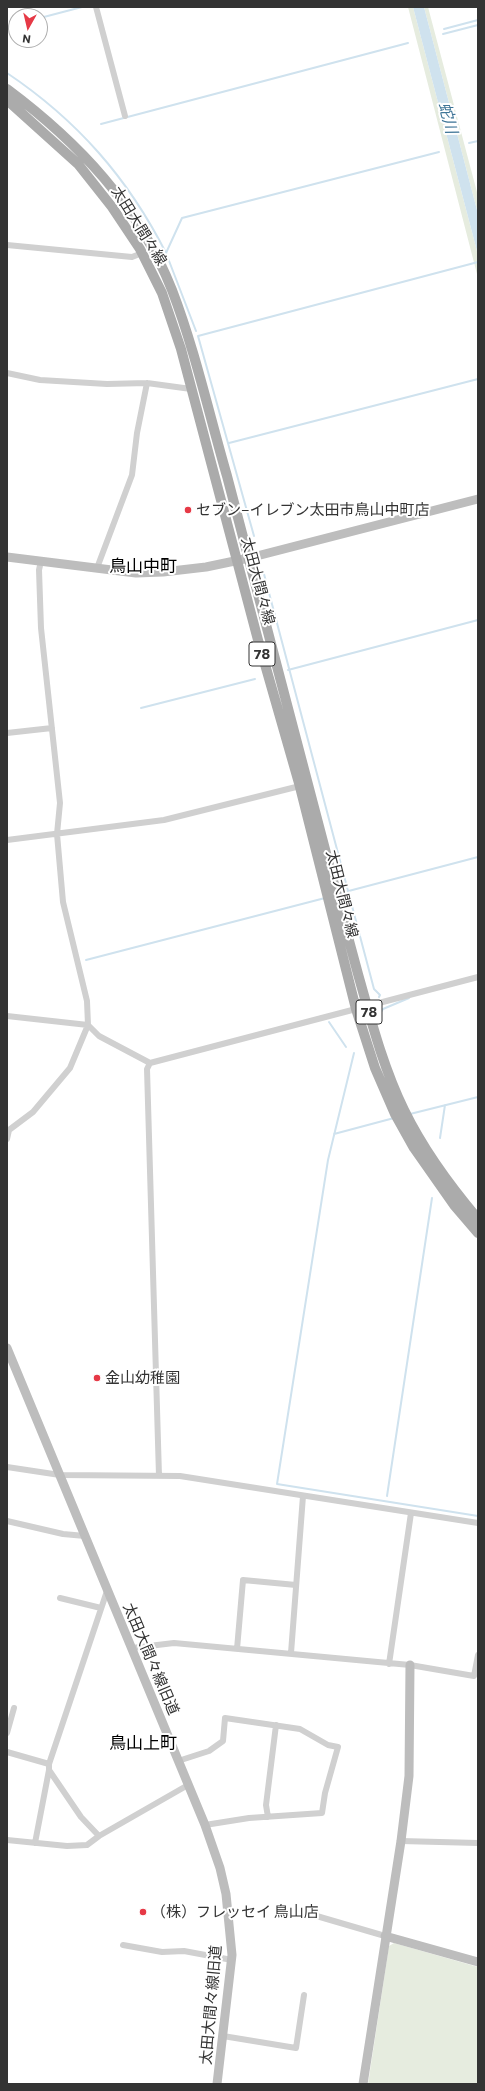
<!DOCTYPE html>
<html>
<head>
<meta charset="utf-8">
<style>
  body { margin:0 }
  #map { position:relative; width:485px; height:2091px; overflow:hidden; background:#fff; font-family:Commissioner,sans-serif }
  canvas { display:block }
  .frame { position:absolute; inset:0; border:8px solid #333; pointer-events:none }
  .north { position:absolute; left:8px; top:8px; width:40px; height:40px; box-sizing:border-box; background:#fff; border:1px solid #adadad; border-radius:50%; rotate:188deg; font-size:11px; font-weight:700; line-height:16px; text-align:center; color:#333 }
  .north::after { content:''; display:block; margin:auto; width:14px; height:18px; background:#e63946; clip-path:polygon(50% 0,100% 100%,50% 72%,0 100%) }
</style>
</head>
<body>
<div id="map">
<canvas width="485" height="2091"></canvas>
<div class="frame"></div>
<div class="north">N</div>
</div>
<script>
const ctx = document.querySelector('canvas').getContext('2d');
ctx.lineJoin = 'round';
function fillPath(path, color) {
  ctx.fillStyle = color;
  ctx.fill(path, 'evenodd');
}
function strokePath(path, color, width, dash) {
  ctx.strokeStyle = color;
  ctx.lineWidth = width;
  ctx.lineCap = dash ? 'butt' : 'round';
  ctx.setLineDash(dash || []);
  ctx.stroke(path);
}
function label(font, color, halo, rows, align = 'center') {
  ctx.font = font + ' Commissioner,"Noto Sans JP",sans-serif';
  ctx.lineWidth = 4;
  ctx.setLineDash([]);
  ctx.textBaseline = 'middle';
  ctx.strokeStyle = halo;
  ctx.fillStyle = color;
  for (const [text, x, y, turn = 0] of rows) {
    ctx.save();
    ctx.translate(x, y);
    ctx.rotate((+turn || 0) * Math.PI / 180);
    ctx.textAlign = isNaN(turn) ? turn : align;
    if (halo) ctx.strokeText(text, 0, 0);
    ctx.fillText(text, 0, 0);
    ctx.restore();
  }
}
const green = new Path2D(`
  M408,7H413L478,255V278Z
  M424,7H428L478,196V214Z
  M394,1943L478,1967V2084H368L389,1946Z`);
const water = new Path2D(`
  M413,7H424L478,214V255Z`);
const stream = new Path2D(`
  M40,18L82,7
  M7,27L16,24
  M444,29L478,20
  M443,34L478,25
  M7,73C77,120 128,178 166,253
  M101,124L408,43
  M469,143L478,141
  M196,331L166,253L182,218L439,152
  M229,443L478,379
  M254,536L198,336L478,262
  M264,574L374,989L380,995L379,997
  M288,670L478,620
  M141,708L255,679
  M341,893L478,857
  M86,960L325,898
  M379,1015L383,1009L409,998
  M329,1022L346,1047
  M354,1053L328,1160L277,1484L478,1516
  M410,1114L478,1097
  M334,1134L394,1118
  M440,1138L445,1105
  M387,1496L432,1198`);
const street = new Path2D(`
  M96,7L125,116
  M7,245L132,257L142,253
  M7,373L40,380L107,384L147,383L191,389
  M97,568L132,475L137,433L147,383
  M7,733L52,728
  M7,840L164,820L300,786
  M7,1016L88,1025L99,1036L150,1063L478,977
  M150,1063L147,1069L159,1476
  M7,1139L9,1130L33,1112L70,1068L88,1025L87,1001L63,902L57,834L60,803L41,628L39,570L41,561
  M7,1467L60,1475L180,1476L478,1523
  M7,1521L63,1534L85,1536
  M60,1598L101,1608
  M132,1648L174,1643L410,1665L474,1676L478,1655
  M237,1649L243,1580L296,1585
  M291,1653L303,1496
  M389,1664L411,1513
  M7,1733L14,1708
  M7,1752L49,1764
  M178,1761L209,1751L223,1741L225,1718L300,1729L328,1745L338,1747L325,1793L322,1813L249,1818L205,1825
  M268,1817L266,1805L276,1725
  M99,1836L81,1817L49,1770V1764L107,1591
  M7,1840L67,1846L87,1845L99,1836L188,1785
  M401,1841L478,1843
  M35,1843L49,1770
  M303,1912L385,1936
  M123,1945L162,1952L184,1951L232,1960
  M223,2036L296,2048L304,1995`);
const secondary = new Path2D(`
  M7,557L136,573L163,572L206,567L249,558L478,499
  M7,1348L205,1825L220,1868L226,1894L232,1955L217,2084
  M385,1936L478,1962
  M363,2084L401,1841L409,1776L410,1665`);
const primary = new Path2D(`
  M7,89C78,142 139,206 172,290C195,350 209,414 227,476C261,601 292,727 326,853C336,893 347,933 358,974C371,1020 383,1067 404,1110C423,1149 450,1186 478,1219
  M7,100L78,164L112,207L140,249L162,293L181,349L258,640L299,783L356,1009L375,1068L395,1114L414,1148L454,1205L478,1233`);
const markers = [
  [188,510,4,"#e63946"],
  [97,1378,4,"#e63946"],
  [143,1912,4,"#e63946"]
];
const shields = [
  [262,654,26],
  [369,1012,26]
];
const shieldNames = [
  ["78",262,654],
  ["78",369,1012]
];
const streetNames = [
  ["太田大間々線",139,226,58],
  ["太田大間々線",258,581,75],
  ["太田大間々線",342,894,76],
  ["太田大間々線旧道",151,1659,67],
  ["太田大間々線旧道",211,2005,-85]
];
const poiNames = [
  ["セブン−イレブン太田市鳥山中町店",196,510],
  ["金山幼稚園",105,1378],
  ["（株）フレッセイ 鳥山店",151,1912]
];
const waterNames = [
  ["蛇川",448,118,75]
];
const quarterNames = [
  ["鳥山中町",143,566],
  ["鳥山上町",143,1743]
];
fillPath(green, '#e6ecdf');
fillPath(water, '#cfe2ee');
strokePath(stream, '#cfe2ee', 2);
strokePath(street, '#d0d0d0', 6);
strokePath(secondary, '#bdbdbd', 9);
strokePath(primary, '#ababab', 10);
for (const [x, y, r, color] of markers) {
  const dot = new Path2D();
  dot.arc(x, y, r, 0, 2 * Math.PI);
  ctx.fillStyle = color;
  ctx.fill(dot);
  strokePath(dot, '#fff', 1.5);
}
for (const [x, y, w] of shields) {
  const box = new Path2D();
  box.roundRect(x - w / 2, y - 12, w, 24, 3);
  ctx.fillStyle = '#fff';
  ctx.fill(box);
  strokePath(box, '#333', 1);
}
label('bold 14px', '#333', null, shieldNames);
label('15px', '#333', '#fff', streetNames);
label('15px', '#333', '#fff', poiNames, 'left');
label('italic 16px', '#3f7597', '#fff', waterNames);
label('17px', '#000', '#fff', quarterNames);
</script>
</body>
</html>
